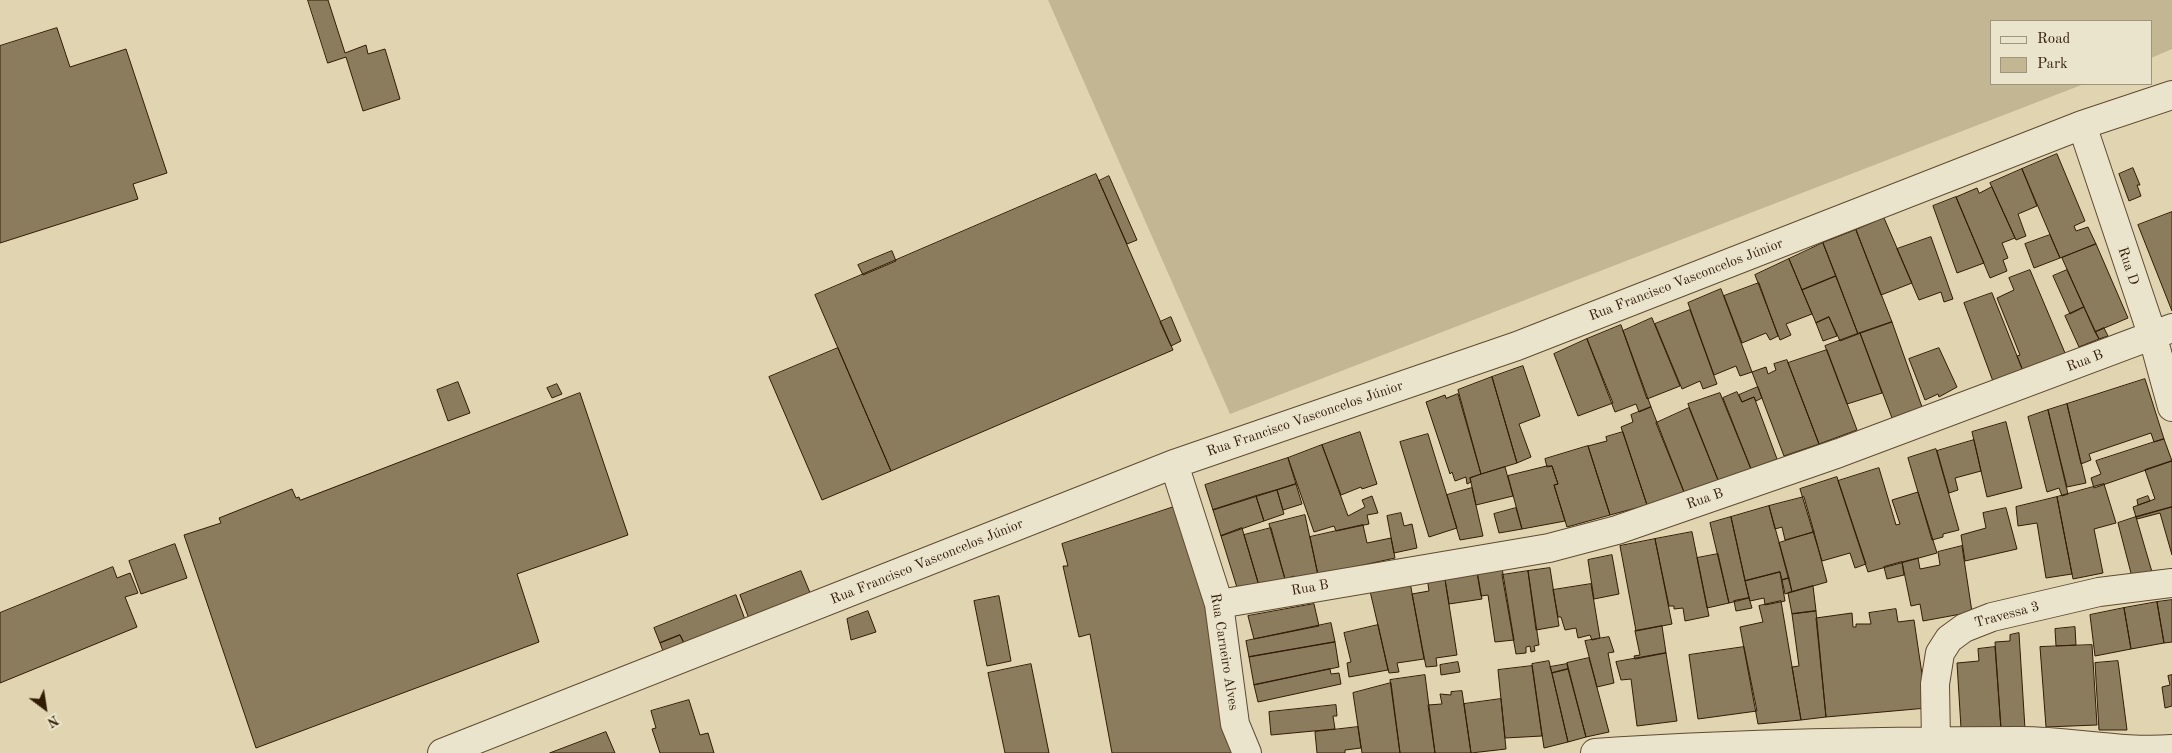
<!DOCTYPE html>
<html>
<head>
<meta charset="utf-8">
<style>
  body { margin:0 }
  #map { position:relative; width:2172px; height:753px; overflow:hidden; background:#e0d5b0; font-family:"Old Standard TT",serif }
  canvas { display:block }
  .legend { position:absolute; left:1990px; top:20px; width:162px; height:65px; box-sizing:border-box; background:#ebe4cc; border:1px solid #a1947c; margin:0; padding:6px 9px; list-style:none; font-size:15px; color:#321c05 }
  .legend li { display:flex; align-items:center; gap:10px; height:25px }
  .legend b { width:25px; border:1px solid #a1947c }
  .north { position:absolute; left:20px; top:683px; width:50px; height:50px; -webkit-text-stroke:4px #ebe4cc; paint-order:stroke; rotate:149deg; font-size:14px; font-weight:700; line-height:20px; text-align:center; color:#321c05 }
  .north::after { content:''; display:block; margin:auto; width:18px; height:22px; background:#321c05; clip-path:polygon(50% 0,100% 100%,50% 72%,0 100%) }
</style>
</head>
<body>
<div id="map">
<canvas width="2172" height="753"></canvas>
<ul class="legend">
<li><b style="height:6px;background:#ebe4cc"></b>Road</li>
<li><b style="height:14px;background:#c2b693"></b>Park</li>
</ul>
<div class="north">N</div>
</div>
<script>
const ctx = document.querySelector('canvas').getContext('2d');
ctx.lineJoin = 'round';
function fillPath(path, color) {
  ctx.fillStyle = color;
  ctx.fill(path, 'evenodd');
}
function strokePath(path, color, width, dash) {
  ctx.strokeStyle = color;
  ctx.lineWidth = width;
  ctx.lineCap = dash ? 'butt' : 'round';
  ctx.setLineDash(dash || []);
  ctx.stroke(path);
}
function label(font, color, halo, rows, align = 'center') {
  ctx.font = font + ' "Old Standard TT",serif';
  ctx.lineWidth = 4;
  ctx.setLineDash([]);
  ctx.textBaseline = 'middle';
  ctx.strokeStyle = halo;
  ctx.fillStyle = color;
  for (const [text, x, y, turn = 0] of rows) {
    ctx.save();
    ctx.translate(x, y);
    ctx.rotate((+turn || 0) * Math.PI / 180);
    ctx.textAlign = isNaN(turn) ? turn : align;
    if (halo) ctx.strokeText(text, 0, 0);
    ctx.fillText(text, 0, 0);
    ctx.restore();
  }
}
const green = new Path2D(`
  M1048,0H2172V49L2151,58V21H1991V84H2084L1230,414Z`);
const building = new Path2D(`
  M308,0H328L345,53L366,45L368,54L385,49L400,99L363,111L346,57L328,63Z
  M57,28L70,67L126,49L167,173L133,184L138,199L0,243V46Z
  M2057,154L2085,221L2074,226L2076,231L2088,227L2096,244L2060,258L2022,169Z
  M2133,168L2140,185H2137L2141,196L2129,201L2119,174Z
  M2022,169L2037,206L2018,214L2026,236L2016,240L1990,183Z
  M1096,174L1173,350L891,471L815,295Z
  M1109,176L1137,240L1127,244L1099,181Z
  M1992,187L2015,238L2002,243L2008,258L2003,260L2007,271L1990,278L1956,197L1977,188L1979,193Z
  M1956,197L1984,263L1957,273L1933,206Z
  M2172,212V311L2138,225Z
  M1884,218L1912,283L1881,295L1856,230Z
  M1856,230L1892,322L1858,334L1823,243Z
  M2050,235L2060,258L2034,268L2025,244Z
  M1931,237L1953,299L1944,302L1941,292L1919,300L1897,249Z
  M1823,243L1836,276L1802,290L1789,259Z
  M2096,244L2128,318L2095,332L2062,258Z
  M892,251L896,261L863,275L858,265Z
  M1789,259L1812,314L1786,324L1791,335L1780,340L1755,275Z
  M2030,270L2065,353L2023,371L2017,356L2020,355L1997,298L2014,290L2009,278Z
  M2067,270L2084,307L2070,314L2053,276Z
  M1836,276L1858,334L1840,341L1829,317L1816,323L1802,290Z
  M1759,283L1778,336L1770,340L1766,333L1742,343L1724,296Z
  M1721,289L1752,372L1740,376L1736,366L1714,375L1688,303Z
  M1992,293L2023,371L1994,384L1964,303Z
  M2084,307L2099,339L2079,347L2065,316Z
  M1690,310L1717,384L1703,389L1700,381L1682,389L1655,324Z
  M1171,317L1181,341L1171,346L1160,322Z
  M1829,317L1837,336L1823,341L1816,323Z
  M1652,318L1680,386L1647,399L1623,331Z
  M1892,322L1922,407L1892,418L1860,333Z
  M1621,325L1651,407L1639,412L1636,404L1615,412L1587,339Z
  M2104,328L2108,336L2099,339L2095,332Z
  M1860,333L1882,393L1847,404L1825,346Z
  M1587,339L1613,403L1578,416L1554,354Z
  M838,348L891,471L822,500L769,377Z
  M1939,348L1957,387L1939,397L1938,394L1925,400L1909,359Z
  M1827,350L1857,430L1819,444L1788,363Z
  M1787,360L1819,444L1784,456L1752,372L1766,367L1768,374L1776,370L1774,364Z
  M1523,366L1540,416L1519,424L1531,457L1517,463L1492,377Z
  M1492,377L1517,463L1481,474L1458,390Z
  M2145,379L2164,439L2154,442L2151,433L2089,454L2091,460L2081,464L2067,404Z
  M458,382L470,413L448,421L437,390Z
  M557,384L562,394L552,398L547,388Z
  M1758,387L1762,398L1756,401L1754,397L1742,402L1739,395Z
  M1737,392L1742,402L1754,397L1777,459L1751,469L1723,398Z
  M580,393L628,535L517,574L539,642L256,748L184,535L221,523L219,518L292,489L296,498L299,497L300,500Z
  M1720,393L1751,469L1718,480L1688,404Z
  M1458,394L1481,474L1470,478L1471,482L1467,484L1466,477L1455,481L1452,472L1450,474L1426,402L1445,395L1446,398Z
  M2067,404L2086,483L2067,487L2048,410Z
  M1651,407L1684,492L1647,505L1621,427L1633,422L1631,415Z
  M1689,408L1718,480L1684,492L1656,423Z
  M2048,410L2068,494L2062,496L2059,488L2047,492L2028,417Z
  M2006,422L2022,488L1987,497L1972,432Z
  M1360,432L1377,484L1362,489L1361,487L1341,495L1322,445Z
  M1623,432L1647,505L1610,515L1588,446L1607,441L1606,437Z
  M1428,434L1457,528L1429,537L1400,442Z
  M2164,439L2172,461L2094,488L2091,478L2101,474L2096,461Z
  M1974,440L1981,471L1955,478L1958,490L1949,493L1937,451Z
  M1322,445L1348,516L1365,507L1362,500L1372,496L1378,513L1367,515L1369,524L1336,531L1334,526L1314,532L1288,458Z
  M1588,446L1610,515L1567,527L1554,485L1558,484L1552,466L1547,467L1545,459Z
  M1936,449L1959,530L1943,534V537L1932,540L1908,458Z
  M1288,458L1296,484L1213,510L1205,485Z
  M2172,461V507L2136,517L2133,507L2155,499L2145,470Z
  M1547,466H1552L1558,484L1554,485L1565,521L1522,529L1508,476Z
  M1505,467L1513,496L1476,505L1470,478Z
  M1879,468L1896,525L1900,524L1892,500L1918,492L1937,553L1868,572L1838,481Z
  M1837,477L1866,564L1855,568L1850,553L1822,561L1800,489Z
  M1296,484L1302,504L1283,510L1277,490Z
  M2104,484L2116,523L2094,529L2103,573L2073,579L2057,497Z
  M1472,488L1483,536L1460,540L1447,495Z
  M1277,490L1284,514L1264,521L1256,496Z
  M1256,496L1264,521L1221,536L1213,510Z
  M2148,496L2150,501L2138,505L2137,500Z
  M1804,497L1814,532L1785,540L1782,527L1775,529L1769,506Z
  M2057,497L2072,574L2046,578L2037,523L2018,526L2016,507Z
  M1183,504L1237,753H1112L1090,634L1079,637L1063,566H1068L1062,544Z
  M1769,506L1789,578L1782,580L1780,572L1745,581L1731,517Z
  M2172,507V555L2160,513L2137,519L2136,517Z
  M1516,508L1522,529L1499,533L1494,514Z
  M2006,508L2017,549L1965,561L1961,535L1986,528L1983,513Z
  M1401,513L1404,526L1412,524L1417,548L1394,553L1387,516Z
  M1305,515L1318,575L1295,581L1294,576L1285,579L1269,524Z
  M1731,517L1749,598L1729,603L1710,523Z
  M2136,517L2152,572L2132,577L2118,523Z
  M1363,525L1367,543L1391,538L1395,558L1318,575L1310,537Z
  M1242,528L1260,589L1239,594L1221,536Z
  M1271,528L1285,579L1260,589L1244,535Z
  M1692,532L1709,616L1685,621L1683,608L1674,609V606H1669L1655,539Z
  M1814,532L1827,582L1792,592L1779,543Z
  M1655,539L1672,624L1636,631L1620,546Z
  M175,544L187,578L141,594L129,561Z
  M1962,546L1972,612L1923,621L1920,604L1911,606L1902,562L1918,558L1920,569L1940,565L1938,552Z
  M1718,554L1729,603L1707,608L1697,558Z
  M1612,555L1619,594L1594,599L1588,560Z
  M1501,562L1514,640L1495,642L1488,595L1481,596L1476,566Z
  M1902,562L1904,575L1887,579L1884,567Z
  M1476,566L1482,599L1449,604L1444,573Z
  M113,567L117,578L130,573L138,593L125,597L137,627L0,683V613Z
  M1550,568L1559,626L1536,630L1528,571Z
  M801,571L813,600L751,624L740,595Z
  M1528,571L1539,645L1534,646L1535,651L1531,652L1530,646L1526,647V653L1516,654L1502,575Z
  M1780,572L1785,601L1765,605L1764,598L1750,601L1745,581Z
  M1444,573L1457,655L1436,658L1437,666L1426,667L1412,594L1429,591L1427,577Z
  M1789,578L1792,592L1785,594L1782,580Z
  M1410,582L1424,659L1397,663L1399,672L1389,673L1370,591Z
  M1591,584L1600,638L1592,640L1590,635L1578,638L1576,628L1565,630L1561,617H1558L1553,590Z
  M1813,586L1816,611L1792,614L1788,593Z
  M736,595L747,625L665,657L663,651L684,643L680,635L660,643L654,628Z
  M999,596L1011,661L987,666L974,601Z
  M1749,598L1752,608L1736,611L1734,601Z
  M2172,600V642L2164,643L2157,602Z
  M1781,601L1801,720L1758,724L1740,627L1763,622L1759,606Z
  M2157,602L2164,643L2131,649L2124,608Z
  M1314,604L1319,626L1254,639L1248,616Z
  M2124,608L2131,649L2095,656L2090,615Z
  M1896,609L1898,622L1914,620L1927,708L1826,717L1816,618L1852,613L1853,627H1856V624H1871L1869,613Z
  M868,611L876,632L851,640L847,619Z
  M1816,611L1826,717L1801,720L1792,667L1799,666L1792,614Z
  M1331,623L1335,642L1249,657L1246,641Z
  M1378,625L1388,670L1349,677L1347,663L1351,662L1344,633Z
  M1662,626L1666,653L1635,659L1634,656L1640,655L1635,631Z
  M2075,627L2076,645L2056,646L2055,629Z
  M2019,633L2025,729H2001L1995,642L2010,641V635Z
  M680,635L684,643L663,651L660,643Z
  M1609,637L1614,652L1608,653L1614,683L1597,687L1585,641Z
  M1335,642L1339,667L1254,685L1249,657Z
  M2092,645L2097,725L2046,727L2040,647Z
  M1744,647L1757,711L1698,719L1689,655Z
  M1995,647L2001,729L1961,728L1957,663L1979,661L1978,649Z
  M1666,653L1677,721L1637,726L1631,679L1621,680L1616,662Z
  M1589,658L1609,732L1586,737L1567,663Z
  M1549,661L1568,742L1544,748L1532,664Z
  M2118,661L2127,730H2099L2095,663Z
  M1458,662L1460,672L1441,675L1440,665Z
  M1031,664L1049,753H1005L988,673Z
  M1567,664L1568,669L1552,673L1550,667Z
  M1532,666L1542,736L1505,738L1498,670Z
  M1330,669L1331,674L1339,673L1341,684L1258,702L1254,685Z
  M1568,669L1586,737L1568,742L1552,673Z
  M1425,675L1435,753H1400L1390,680Z
  M2172,675V706L2165,708L2162,687L2170,685L2168,676Z
  M1391,683L1400,753H1362L1353,693Z
  M1462,691L1471,753H1435L1428,705L1442,704L1440,694L1451,695V692Z
  M1501,699L1506,749L1471,753L1464,704Z
  M689,700L700,735L708,733L714,753H660L652,729L656,728L651,711Z
  M1336,705L1337,716H1333L1335,729L1271,735L1269,712Z
  M1358,727L1361,748L1345,750V753H1317L1315,732Z
  M606,732L615,753H550Z`);
const street = new Path2D(`
  M2082,125L2152,334L2172,407
  M1174,464L1219,604L1235,724L1247,753
  M1219,604L1549,548L1617,530L1839,453L2172,328
  M1936,741L1935,684L1940,653L1949,639L1964,628L1992,617L2099,592L2172,583
  M442,753L1174,464L1517,346L2082,125L2172,95
  M1595,753C1736,743 1879,741 2021,741C2072,741 2121,753 2172,749`);
const streetNames = [
  ["Rua D",2128,266,71],
  ["Rua Francisco Vasconcelos Júnior",1686,280,-21],
  ["Rua B",2085,361,-21],
  ["Rua Francisco Vasconcelos Júnior",1305,419,-19],
  ["Rua B",1705,499,-19],
  ["Rua Francisco Vasconcelos Júnior",927,562,-22],
  ["Rua B",1310,588,-10],
  ["Travessa 3",2007,615,-15],
  ["Rua Carneiro Alves",1224,652,81]
];
fillPath(green, '#c2b693');
fillPath(building, '#8c7c5e');
strokePath(building, '#321c05', 1);
strokePath(street, '#5e4a30', 30);
strokePath(street, '#ebe4cc', 28);
label('14px', '#321c05', '#ebe4cc', streetNames);
</script>
</body>
</html>
